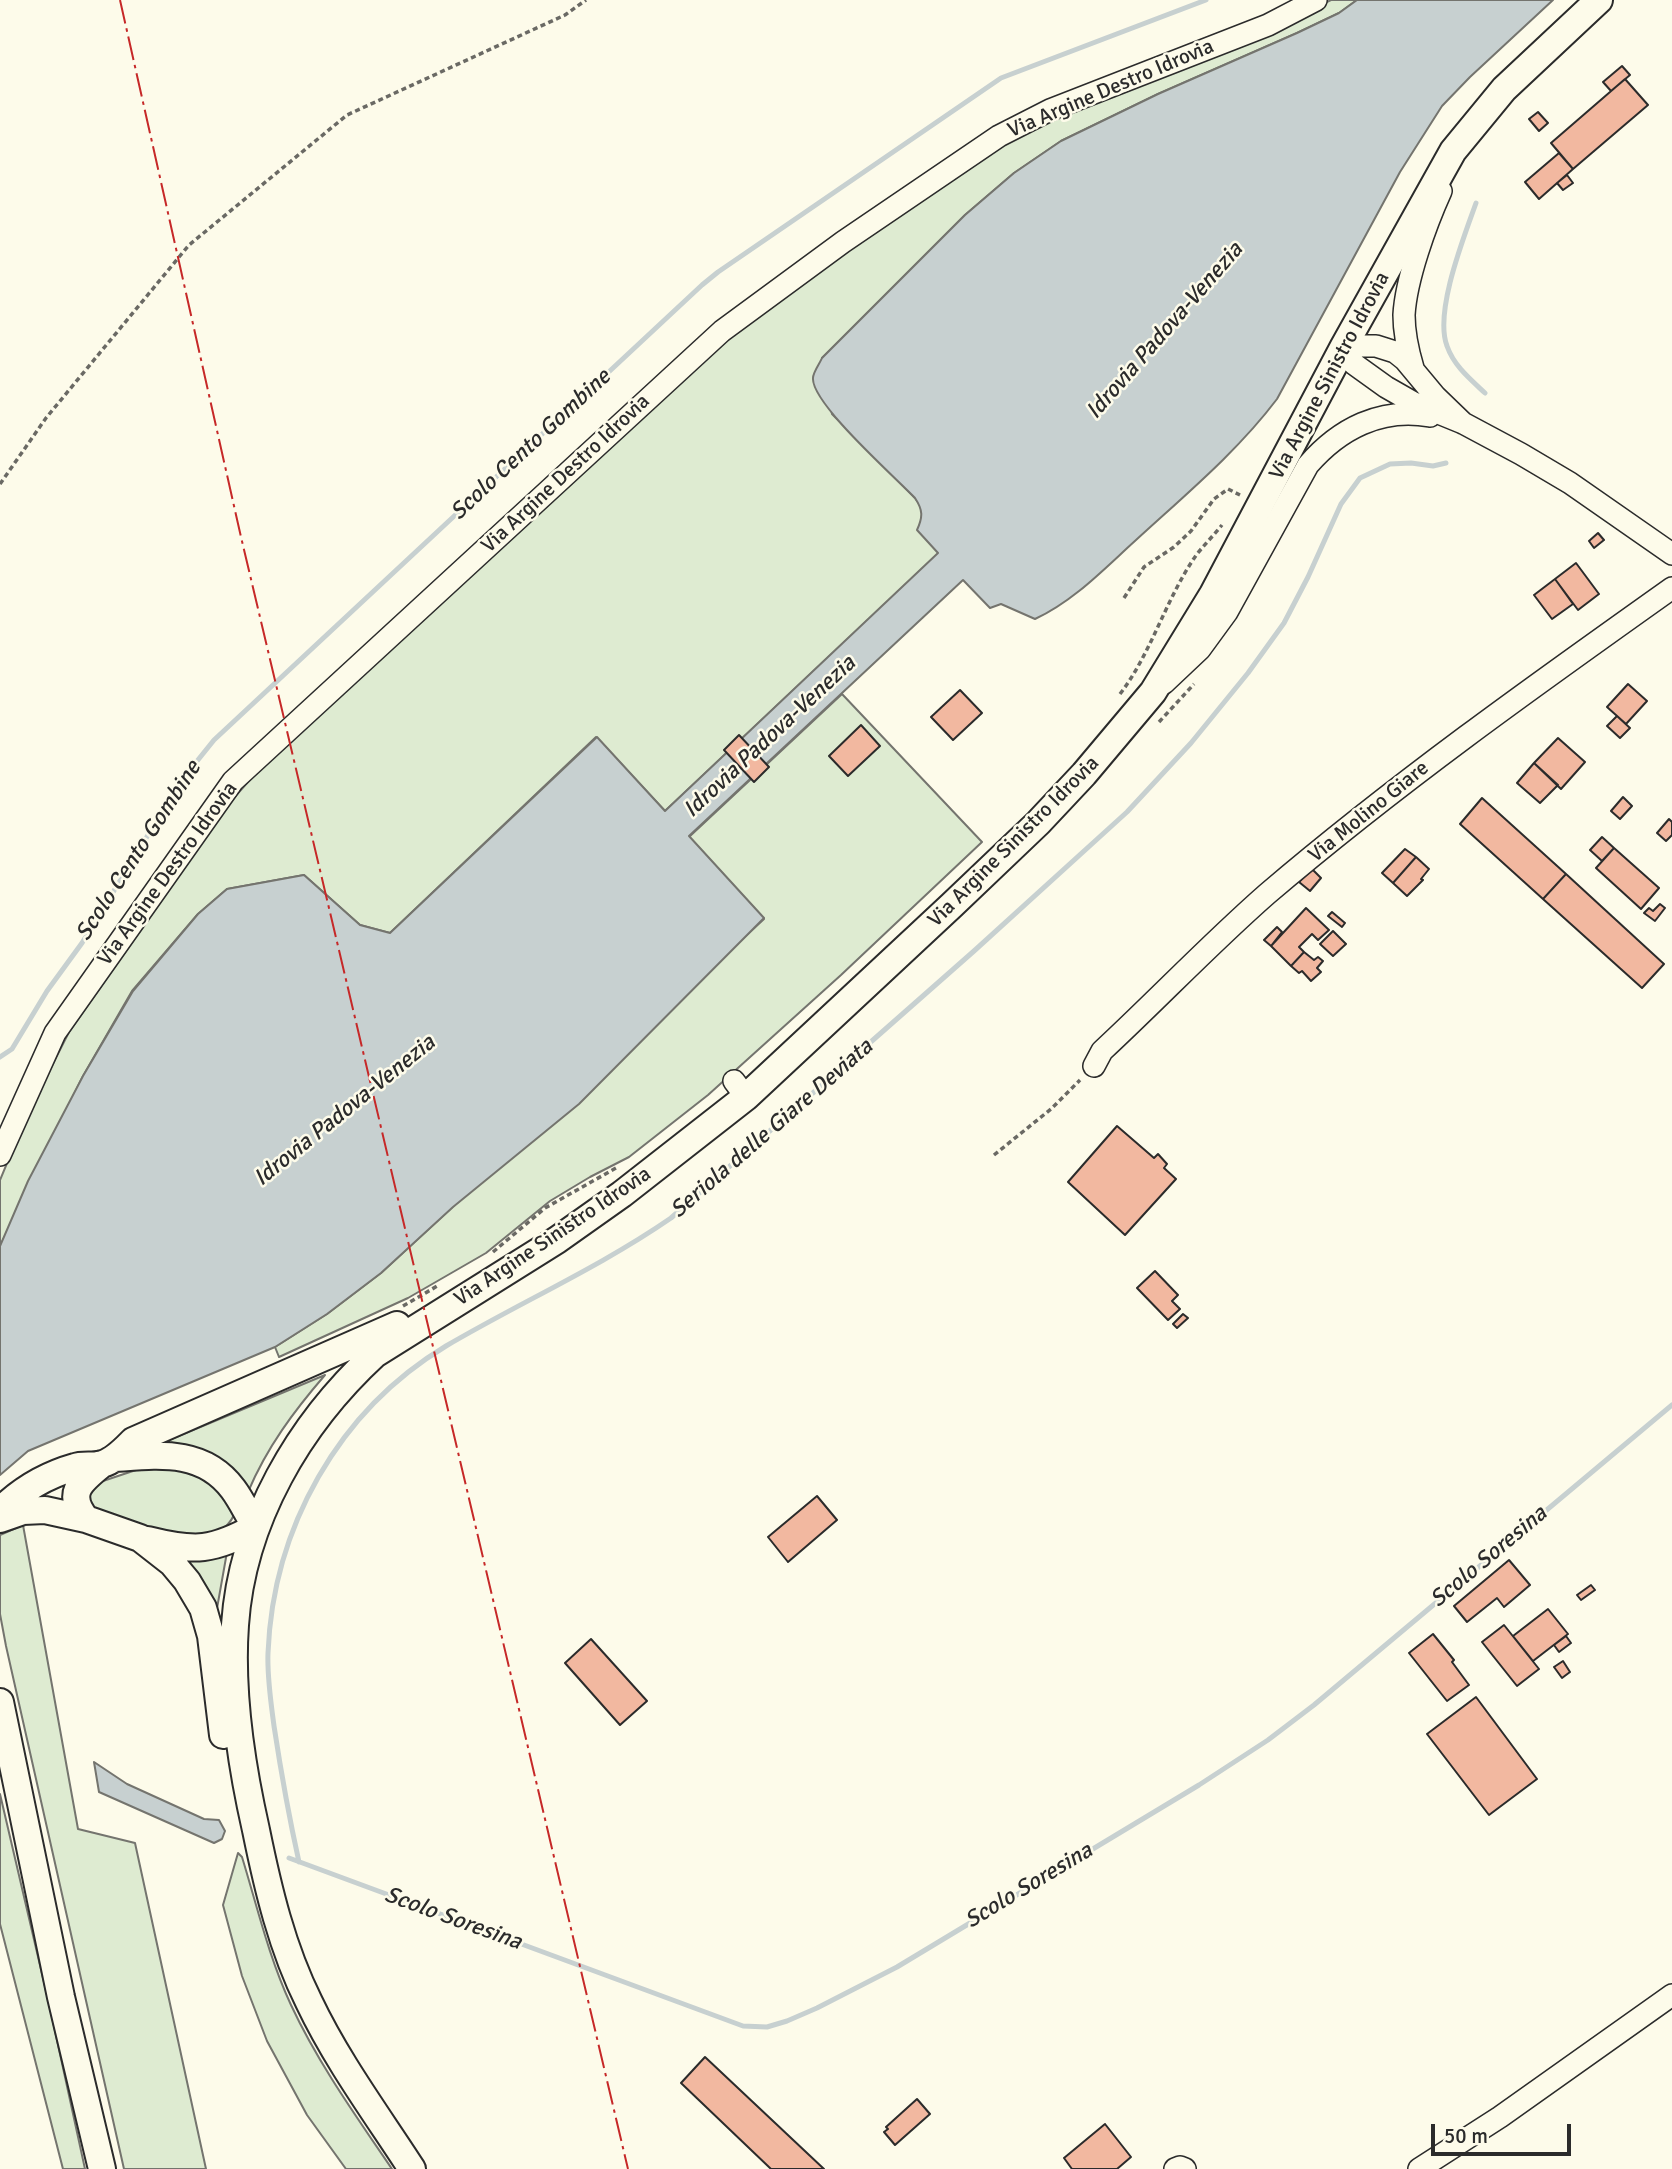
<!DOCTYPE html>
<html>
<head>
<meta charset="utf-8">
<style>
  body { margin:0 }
  #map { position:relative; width:1672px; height:2169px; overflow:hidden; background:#fdfbea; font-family:Signika,sans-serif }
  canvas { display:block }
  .scale { position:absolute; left:1431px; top:2124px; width:140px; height:32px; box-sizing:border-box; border:4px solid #2b2b2b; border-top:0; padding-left:9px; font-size:21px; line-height:24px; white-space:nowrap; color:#2b2b2b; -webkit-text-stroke:5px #fdfbea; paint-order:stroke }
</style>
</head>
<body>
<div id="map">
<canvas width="1672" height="2169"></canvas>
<div class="scale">50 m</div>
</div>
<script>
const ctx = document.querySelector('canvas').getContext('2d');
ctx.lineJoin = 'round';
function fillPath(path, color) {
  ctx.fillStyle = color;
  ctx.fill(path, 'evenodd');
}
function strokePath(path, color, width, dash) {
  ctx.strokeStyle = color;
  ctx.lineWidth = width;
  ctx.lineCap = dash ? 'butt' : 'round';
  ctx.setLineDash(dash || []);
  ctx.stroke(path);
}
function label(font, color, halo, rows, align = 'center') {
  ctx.font = font + ' Signika,sans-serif';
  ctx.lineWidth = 5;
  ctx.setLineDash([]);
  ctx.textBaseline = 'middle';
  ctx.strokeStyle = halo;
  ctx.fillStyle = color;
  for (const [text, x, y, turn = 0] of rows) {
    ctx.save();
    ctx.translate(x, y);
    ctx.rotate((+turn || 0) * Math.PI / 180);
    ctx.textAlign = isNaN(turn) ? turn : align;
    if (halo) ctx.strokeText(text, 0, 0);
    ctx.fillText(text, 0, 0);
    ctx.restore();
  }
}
const green = new Path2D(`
  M1331,0H1357L1339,13L1297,33L1158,94L1061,141L1014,173L965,215L822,358L832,414L915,498L922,508V520L939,553L665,811L596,737L390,933L360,925L304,875L227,889L198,914L132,991L83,1076L0,1246V1180L27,1115L69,1032L232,800L255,774L721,340L894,214L1057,111L1231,48Z
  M842,694L982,842L841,975L708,1095L629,1157L590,1177L550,1201L486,1253L408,1298L279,1357L275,1347L327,1314L381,1273L764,919L689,837Z
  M325,1375C294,1411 267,1447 248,1492L162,1443Z
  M177,1466C201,1477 225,1488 234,1515C213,1561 124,1520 90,1508L88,1499L94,1484L139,1469Z
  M23,1525L78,1829L135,1843L206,2169H124L6,1646L0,1614V1535Z
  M227,1552L216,1614L179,1557Z
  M0,1794L50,2008L85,2169H63L0,1924Z
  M238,1853L242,1857C257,1906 269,1958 291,2005C318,2063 356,2116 392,2169H346L307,2115L267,2041L242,1976L223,1905Z`);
const water = new Path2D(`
  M1357,0H1553L1470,77L1442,106L1400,172L1277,399C1237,452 1185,495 1136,540C1105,568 1074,601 1035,619L1001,604L990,608L963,580L689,836L764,918L579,1104L453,1207L381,1273L327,1314L275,1347L28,1451L0,1475V1246L28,1181L83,1076L133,991L198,914L227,889L304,875L360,925L390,933L597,737L665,811L938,553L917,530C923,517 923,510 915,498C895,477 811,403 813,378C813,372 820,363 822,358L965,215L1014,173L1061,141L1158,94L1297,33L1339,13Z
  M94,1762L127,1784L204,1819L219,1820L225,1831L222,1839L214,1843L99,1792Z`);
const stream = new Path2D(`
  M1476,203C1464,237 1434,312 1447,346C1454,366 1470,379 1485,393
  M0,1057L12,1049L47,991L82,943L181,781L214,740L702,285L718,272L1001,78L1206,0
  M289,1858L743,2026L767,2027L787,2021L817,2008L897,1967L1199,1785L1268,1740L1314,1705L1672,1405
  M299,1862C289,1817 281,1772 274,1726C271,1703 267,1677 268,1653C273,1528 338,1411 446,1346C521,1302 600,1267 671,1218L974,951L1127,812L1191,743L1248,673L1284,623L1308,577L1341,504L1360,478L1390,464L1411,463L1433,466L1446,463`);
const building = new Path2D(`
  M1622,66L1630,75L1611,91L1603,82Z
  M1625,79L1648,105L1573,169L1551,143Z
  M1538,112L1548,123L1539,131L1529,119Z
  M1559,153L1573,169L1539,199L1525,182Z
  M1567,175L1573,183L1563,190L1557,183Z
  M1598,533L1604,540L1594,548L1589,541Z
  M1576,563L1599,594L1578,610L1555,579Z
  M1555,579L1573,604L1552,619L1534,595Z
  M1628,684L1647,701L1626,724L1607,707Z
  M960,690L982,713L953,740L931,717Z
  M1617,716L1630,728L1620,738L1607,726Z
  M861,725L880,746L848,776L829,756Z
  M739,735L769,767L754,782L724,750Z
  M1558,738L1585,762L1561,789L1534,763Z
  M1534,763L1558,785L1540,803L1517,783Z
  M1623,797L1632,806L1620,819L1611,811Z
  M1482,798L1566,874L1543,899L1460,824Z
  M1669,819L1672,822V835L1666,841L1657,833Z
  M1602,837L1614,848L1602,861L1590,850Z
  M1614,848L1659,888L1641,909L1596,868Z
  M1405,849L1416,857L1393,883L1382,873Z
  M1416,857L1429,869L1421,879L1423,880L1407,896L1393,883Z
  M1312,869L1321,878L1310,891L1299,882Z
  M1566,874L1664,964L1642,988L1543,899Z
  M1660,904L1665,908L1655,921L1644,913L1649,908L1653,911Z
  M1306,908L1329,930L1318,940L1312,934L1299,947L1304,952L1291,966L1271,946Z
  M1332,912L1345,923L1342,927L1328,916Z
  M1277,927L1282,932L1271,946L1264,940Z
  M1333,931L1346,944L1333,956L1320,944Z
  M1304,952L1314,960L1318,957L1323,961L1317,968L1321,972L1311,981L1302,971L1299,973L1291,966Z
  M1117,1126L1154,1158L1158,1154L1167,1164L1164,1168L1176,1179L1125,1235L1068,1182Z
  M1155,1271L1178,1295L1172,1301L1180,1309L1168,1320L1137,1288Z
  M1183,1314L1188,1318L1177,1328L1173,1324Z
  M817,1496L837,1520L788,1562L768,1537Z
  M1509,1560L1530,1585L1504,1607L1497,1598L1467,1622L1454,1606Z
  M1591,1585L1595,1590L1581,1600L1577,1595Z
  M1548,1609L1568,1634L1533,1661L1513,1636Z
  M1504,1625L1539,1669L1517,1686L1482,1642Z
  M1433,1634L1454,1660L1452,1662L1469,1685L1447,1701L1409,1653Z
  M1566,1636L1571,1643L1559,1652L1554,1645Z
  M591,1639L647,1701L620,1725L565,1663Z
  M1563,1661L1570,1672L1562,1678L1554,1667Z
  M1476,1697L1537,1779L1489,1815L1427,1734Z
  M705,2057L824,2169H771L681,2083Z
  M917,2099L930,2114L895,2145L884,2132L888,2129L886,2127Z
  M1105,2124L1131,2157L1117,2169H1072L1064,2158Z`);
const path = new Path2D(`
  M0,484L46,418L189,245L347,115L565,15L586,0
  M1124,598L1144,567L1174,547L1191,531L1214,499L1228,489L1240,495
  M1120,694C1152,652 1166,598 1197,554C1205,544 1214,535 1222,525
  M1159,722L1194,684
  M994,1155L1051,1109L1080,1080
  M493,1252L545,1208L616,1168
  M403,1306L439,1285`);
const minor = new Path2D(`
  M1413,368C1408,351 1404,333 1404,315C1406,279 1426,224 1441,191
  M1463,423L1435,396L1405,360L1395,352L1376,346H1344L1354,364L1386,387L1414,403L1463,423L1521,454L1570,483L1672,554
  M1164,683L1200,649L1227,612L1308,465C1339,429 1381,407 1430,416
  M1094,1066L1102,1051C1158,999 1210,944 1267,894C1396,784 1534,686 1672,588
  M734,1081L746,1097
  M0,1155L55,1033L233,781L722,331L843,242L999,136L1050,110L1268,25L1316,0
  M1175,2169L1180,2167L1185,2169
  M1419,2169L1500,2117L1672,1995`);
const major = new Path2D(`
  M115,1458C159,1455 203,1449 233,1489C242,1501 248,1515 256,1527
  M0,1511C20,1491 47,1475 75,1467C83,1464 93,1467 102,1464C114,1461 124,1450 133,1441L397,1325
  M0,1519L23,1511L45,1510L86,1519L140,1538L172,1563L187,1581L203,1608L211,1636L223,1735
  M86,1519C65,1493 81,1481 102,1464
  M148,1540C196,1552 212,1551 256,1527
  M0,1702L61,1997L102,2169
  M412,2169C377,2115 337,2061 309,2002C282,1948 268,1889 256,1830C241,1764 230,1694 235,1625C242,1521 299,1424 375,1354L557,1240L622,1194L746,1097L952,905L1038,823L1084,774L1153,692L1213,594L1344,346L1453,151L1504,89L1599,0`);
const power = new Path2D(`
  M120,0L241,537L628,2169`);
const streetNames = [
  ["Via Argine Destro Idrovia",1111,89,-23],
  ["Via Argine Sinistro Idrovia",1330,376,-62],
  ["Via Argine Destro Idrovia",566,474,-43],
  ["Via Molino Giare",1369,812,-39],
  ["Via Argine Sinistro Idrovia",1014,842,-45],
  ["Via Argine Destro Idrovia",168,874,-54],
  ["Via Argine Sinistro Idrovia",553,1237,-34]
];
const waterNames = [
  ["Idrovia Padova-Venezia",1165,331,-49],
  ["Scolo Cento Gombine",531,445,-43],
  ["Idrovia Padova-Venezia",770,737,-43],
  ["Scolo Cento Gombine",139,851,-57],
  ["Idrovia Padova-Venezia",345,1111,-39],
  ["Seriola delle Giare Deviata",772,1129,-41],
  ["Scolo Soresina",1489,1557,-40],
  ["Scolo Soresina",1029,1886,-31],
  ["Scolo Soresina",453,1919,20]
];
fillPath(green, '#deebd1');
strokePath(green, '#74746e', 2);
fillPath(water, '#c7d0d0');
strokePath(water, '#74746e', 2);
strokePath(stream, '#c7d0d0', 5);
fillPath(building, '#f2b8a0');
strokePath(building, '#2b2b2b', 2);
strokePath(minor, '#2b2b2b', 24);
strokePath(major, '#2b2b2b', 30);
strokePath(path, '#6a6964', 3.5, [5, 3.5]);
strokePath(minor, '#fdfbea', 21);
strokePath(major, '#fdfbea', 26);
strokePath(power, '#c62828', 2, [24, 5, 3.5, 5]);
label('21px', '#2b2b2b', '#fdfbea', streetNames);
label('italic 23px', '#2b2b2b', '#fdfbea', waterNames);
</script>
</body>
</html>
